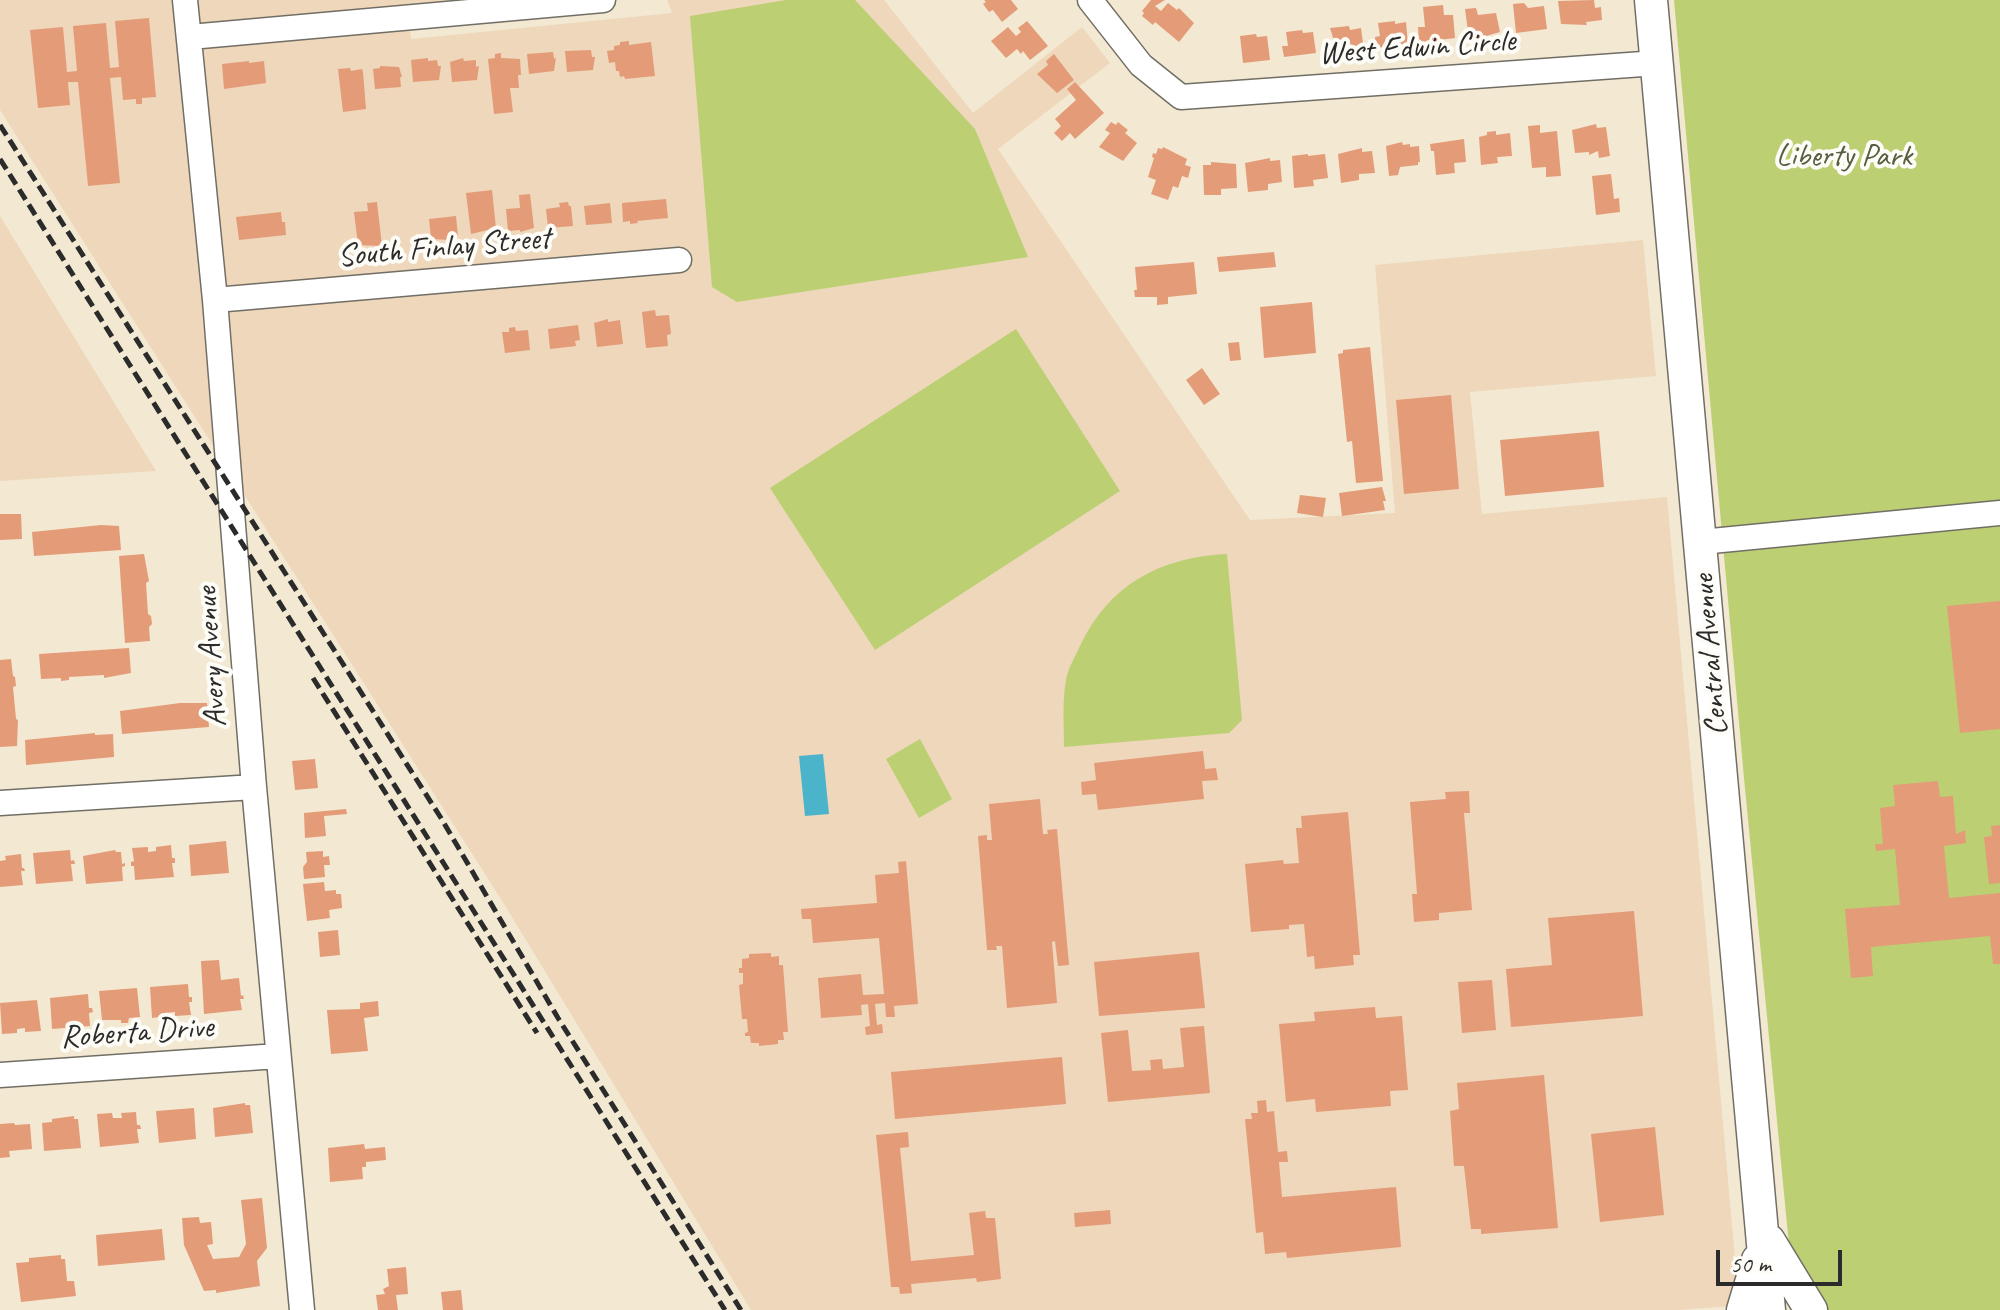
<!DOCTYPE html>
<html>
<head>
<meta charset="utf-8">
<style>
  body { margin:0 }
  #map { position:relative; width:2000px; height:1310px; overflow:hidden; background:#f3e9d2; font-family:Caveat,sans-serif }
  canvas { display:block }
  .scale { position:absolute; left:1716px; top:1250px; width:126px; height:36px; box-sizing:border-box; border:4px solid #2b2b2b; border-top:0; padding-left:10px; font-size:24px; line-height:28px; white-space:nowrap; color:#2b2b2b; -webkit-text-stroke:6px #fdfcf7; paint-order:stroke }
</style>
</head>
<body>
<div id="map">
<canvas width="2000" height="1310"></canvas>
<div class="scale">50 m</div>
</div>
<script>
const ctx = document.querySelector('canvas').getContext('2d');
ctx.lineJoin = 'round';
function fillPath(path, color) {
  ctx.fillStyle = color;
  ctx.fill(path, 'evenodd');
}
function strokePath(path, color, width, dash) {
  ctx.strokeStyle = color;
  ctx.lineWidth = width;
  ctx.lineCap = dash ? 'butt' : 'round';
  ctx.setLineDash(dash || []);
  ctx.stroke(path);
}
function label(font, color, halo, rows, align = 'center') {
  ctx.font = font + ' Caveat,sans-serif';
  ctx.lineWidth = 8;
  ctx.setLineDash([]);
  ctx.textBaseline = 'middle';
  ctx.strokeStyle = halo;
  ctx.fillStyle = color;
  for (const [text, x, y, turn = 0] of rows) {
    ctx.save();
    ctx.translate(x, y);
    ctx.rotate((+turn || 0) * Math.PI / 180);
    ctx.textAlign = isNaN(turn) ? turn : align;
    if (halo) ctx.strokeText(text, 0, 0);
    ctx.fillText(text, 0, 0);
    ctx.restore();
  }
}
const built = new Path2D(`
  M0,0H508L408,10L411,39L672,13L667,0H884L973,113L1082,27L1110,63L998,149L1250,520L1395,513L1375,265L1643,240L1656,376L1470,392L1482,514L1667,497L1738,1292L1731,1306L1678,1310H751L504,904L0,110Z
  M0,216L156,471L0,481Z`);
const green = new Path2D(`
  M786,0H855L975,129L1028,257L737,302L712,287L690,16Z
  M1674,0H2000V1310H1820L1791,1266L1744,778Z
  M1016,329L1120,491L875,650L770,488Z
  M1227,554L1242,720L1229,733L1064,747C1064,725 1062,702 1066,680C1068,668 1075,657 1080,646C1109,584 1161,557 1227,554Z
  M920,739L952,799L919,818L886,759Z`);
const water = new Path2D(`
  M823,754L829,814L805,816L799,756Z`);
const building = new Path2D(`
  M984,0H1011L1018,9L1002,22L993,10L989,12L983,4L986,2Z
  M1151,0H1165L1155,6L1161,11L1168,3L1177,10L1179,8L1194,23L1179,42L1155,22L1153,25L1142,16L1144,13L1142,11Z
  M1594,0L1595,8L1601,7L1602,20L1586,22L1587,25L1561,24L1558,1Z
  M1524,3L1528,8L1544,6L1547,29L1516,33L1513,4Z
  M1443,5L1444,15H1453L1455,38L1439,40V43H1419L1418,27H1425L1423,7Z
  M1476,8L1478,15L1496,13L1500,32L1483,37L1484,40L1469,39L1465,9Z
  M149,18L156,97L142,98V104H136V99L123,100L121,77L110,78L120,183L88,186L78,82H68L70,105L38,108L30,30L63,27L67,72L77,71L73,26L106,23L110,68L119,67L115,21Z
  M1027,21L1048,46L1030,60L1023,51L1021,54L1017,49L1006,58L991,41L1008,27L1016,36L1021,32L1018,28Z
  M1395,21V24L1406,22L1408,45L1384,50V47L1376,48L1375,37L1380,36L1378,23Z
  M1349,26L1350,30L1361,28L1364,51L1330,55L1328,42L1334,41L1330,28Z
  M1302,30L1303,33L1313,32L1316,53L1284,57L1282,46H1288L1286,32Z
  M1256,34L1257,37L1267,36L1270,60L1243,63L1240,36Z
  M629,41V45L651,42L655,76L625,79L624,76L620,77L619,71H616L615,62L609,63L607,51L614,50V46L620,45V42Z
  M591,50L592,57H595L593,70L567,72L565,51Z
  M553,52L554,59L556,58L554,71L529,74L527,54Z
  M501,53V58L520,59L521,75H518L519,88H510L513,112L494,114L488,59L495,58V54Z
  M1054,54L1074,80L1057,93L1037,74L1048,65L1046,61Z
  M428,58V61L437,60L438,66H441L439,80L413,82L411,60Z
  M463,58L464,61L476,60V67L479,66L477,80L452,82L450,62Z
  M249,61V63L264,61L266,83L224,89L222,64Z
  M380,66L399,67L402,77H400L401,87L375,89L373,69L380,68Z
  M350,68L351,71L362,69L363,72L366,109L343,112L338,69Z
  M1075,82L1104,113L1075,139L1070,133L1062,141L1054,133L1061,126L1055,119L1076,100L1067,89Z
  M1111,122L1116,125L1118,122L1128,130L1125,133L1137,143L1123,161L1099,147L1110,133L1105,130Z
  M1596,124L1597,128L1606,127L1610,156L1599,158L1598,151L1589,155V152L1575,153L1572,130Z
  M1540,125V133L1557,131L1561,176L1546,177V167L1532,168L1528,126Z
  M1496,131V135L1510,133L1512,156L1497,157L1498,163L1481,165L1479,137L1487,135V132Z
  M1464,139L1466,162L1454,163L1455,173L1436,175L1434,151H1431L1430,144Z
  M1402,142L1403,145L1410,144V147L1419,146L1420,162H1418V165L1400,167L1398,175L1389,176L1386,146Z
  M1163,147L1187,159L1185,165L1191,167L1188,178L1182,176L1178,188L1173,186L1168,200L1151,194L1156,180L1148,177L1154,158L1152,157L1153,153L1156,154L1158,148L1162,149Z
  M1362,148V152L1372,151L1375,173L1359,174V180L1341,183L1338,154Z
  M1308,154V156L1325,154L1328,178L1313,180L1314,186L1294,188L1292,156Z
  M1270,158V161L1280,160L1282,182L1268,184V190L1248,192L1245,163Z
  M1211,162L1236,164L1237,188L1221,189V195H1204L1203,165H1211Z
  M1611,174L1614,199L1619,198L1620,212L1596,215L1592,176Z
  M492,190L496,228L471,234L466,193Z
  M530,194L534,228L520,232V230L508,231L506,209L520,208L519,195Z
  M666,199L668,218L637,221L638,223L630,224V221L623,222L622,203Z
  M377,202L382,246L358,245L354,212L368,211L367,203Z
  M568,202L569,206H571L573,226L548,228L546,209L560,207L559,203Z
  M610,203L612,223L586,225L584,206Z
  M281,212L282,222H285L286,235L239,240L236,217Z
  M456,216L458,236L450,237V240L431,239L429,219Z
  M1274,252L1276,267L1219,272L1217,257Z
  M1194,262L1197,294L1168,297V304L1157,305V297H1135L1134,290H1137L1135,267Z
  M1312,302L1316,353L1264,358L1260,307Z
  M655,310L656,316L669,315L671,334L667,335L668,346L646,348L642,312Z
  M608,319V322L620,320L623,344L597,347L594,323Z
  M578,325L580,340L575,341L576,346L550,349L548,329Z
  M515,327L516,331L528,330L530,350L505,353L502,332H509V328Z
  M1239,342L1241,360L1230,361L1228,343Z
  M1370,347L1383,481L1356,483L1352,441L1347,442L1338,354L1343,353V350Z
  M1202,368L1220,394L1204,405L1186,380Z
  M1451,395L1459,489L1404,494L1396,400Z
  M1599,431L1604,487L1505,496L1500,440Z
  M1382,487L1386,501H1383L1385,510L1342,516L1339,493Z
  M1300,495L1326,498L1323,517L1297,513Z
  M0,514H21L22,539L0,540Z
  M101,525L119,526L121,550L34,556L32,532Z
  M144,554L149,581L146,583L148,614L151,616L152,624L149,627L150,641L125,643L119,556Z
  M2000,601V729L1960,733L1947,606Z
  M129,648L131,673L104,678V675L69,677V680L61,681V678L41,679L39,654Z
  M11,659L13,676L15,677L16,686L13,687L16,719L18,720L17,746L0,747V660Z
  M180,703H207L209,727L122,734L120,711Z
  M95,733V735L113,734L114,757L26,765L25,740Z
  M1203,751L1205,769L1216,768L1218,780L1202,781L1204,799L1098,810L1096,794L1082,795L1081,782L1096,780L1094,763Z
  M315,759L318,788L295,790L292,761Z
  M1938,781L1940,797L1953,796L1956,834L1965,830L1966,843L1944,846L1949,898L2000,893V964H1993L1990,936L1871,947L1873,976L1851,978L1845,909L1900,905L1895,849L1876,851L1875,844H1883L1880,808L1895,806L1893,785Z
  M1469,791L1470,813H1464L1472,910L1439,913V920L1414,922L1412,894H1417L1410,802L1446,799L1445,792Z
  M1040,799L1043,834H1048L1047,830L1057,829L1069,965L1058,966L1055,941L1052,942L1057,1003L1007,1008L1002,946H996L997,950H987L978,836L987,835V840H992L989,804Z
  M346,809L347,814L324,816L326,836L305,838L304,813Z
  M1348,812L1360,955H1353L1354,965L1315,969L1314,956L1307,957L1304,924L1289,925V929L1251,932L1245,864L1283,860L1284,864L1299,863L1296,828H1302L1301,816Z
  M2000,825V883L1989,884L1984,837L1992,836L1991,826Z
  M226,841L229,873L191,876L189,845Z
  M171,845L172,858H175V863H172L174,877L135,880L134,866H131V862L134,861L132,848L148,847V852L156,851V847Z
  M70,850L71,861L74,860L75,864H71L73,881L36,884L33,853Z
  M115,850L116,852H121L122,864L125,863V866L122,867L123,881L86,884L83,856Z
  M323,851V857L329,856L330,865H324L325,877L304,879L303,867L307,862L306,852Z
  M21,854L22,868H24L25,871H21L23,885L0,887V861L6,860L5,856Z
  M906,861L918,1004L894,1006L895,1017H886L885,1003L875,1004L877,1025L882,1024L883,1033L866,1035L865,1027L870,1026L868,1004L861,1005L862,1015L821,1018L818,978L861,974L863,995L884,994L879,938L813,943L811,919H802L801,909L877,903L875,875L899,873L898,862Z
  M324,882L325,891L336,890V894H341L342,908L329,910L330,918L307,921L303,884Z
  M1634,911L1643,1016L1511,1027L1506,969L1552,965L1548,918Z
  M338,930L340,955L320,957L318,932Z
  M1199,952L1205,1008L1099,1016L1094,962Z
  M771,953V957L779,956V965H783L788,1032H783L784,1040H778V1044L759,1046V1043H751L750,1036H745V1033L748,1032L747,1019H742L739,985L743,984V973H739V968H742V959L749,958V954Z
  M219,960L221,980L239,978L241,996L243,995L244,999H240L242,1010L204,1014L201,961Z
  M1492,980L1496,1030L1462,1033L1458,982Z
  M188,984L189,997H192V1002H189L191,1015L175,1016V1012L166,1013L167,1016L152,1018L150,987Z
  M137,988L140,1017L129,1018L128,1023H121V1020H102L99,991Z
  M88,994L89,1008H92L93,1012L89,1013L90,1026L52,1029L50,998Z
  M37,1000L41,1031L25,1032V1028L17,1029V1033L2,1034L0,1003Z
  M378,1001L379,1016L364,1018L368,1051L331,1054L327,1010L360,1009V1003Z
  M1375,1007L1376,1018L1402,1016L1408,1090L1390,1091L1391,1106L1316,1112L1315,1099L1286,1102L1279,1024L1315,1021L1314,1012Z
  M1204,1026L1210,1093L1108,1102L1101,1033L1128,1030L1132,1071L1151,1070L1150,1060L1162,1059L1163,1069L1184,1067L1180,1028Z
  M1062,1057L1066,1104L895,1119L891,1072Z
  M1544,1075L1558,1228L1481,1234V1229H1471L1464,1166H1454L1450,1111L1459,1109L1457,1083Z
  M1266,1100L1267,1112L1274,1111L1278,1152L1287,1151L1288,1162H1279L1282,1197L1396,1187L1401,1247L1287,1258L1286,1252L1265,1254L1263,1232L1256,1233L1245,1119H1252L1251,1113H1258L1257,1101Z
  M245,1103V1105H250L253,1133L215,1137L213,1108Z
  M194,1108L196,1139L159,1143L156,1111Z
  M136,1112L137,1125H140L141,1129H137L139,1143L100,1147L97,1114L112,1113L113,1118H122L121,1113Z
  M74,1116V1119H78L81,1148L44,1151L42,1123L52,1122V1119Z
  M14,1123L15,1125L30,1124L32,1149L9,1151L10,1157L0,1158V1124Z
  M1655,1127L1664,1215L1600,1222L1591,1134Z
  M908,1132L909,1147L900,1148L911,1261L974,1255L969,1213L985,1211L986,1218H995L1001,1279L977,1282L976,1278L911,1284L912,1293L900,1294L899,1287H891L876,1135Z
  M364,1144L365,1149L385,1147L386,1160L366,1162V1167H362L363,1179L330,1182L328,1148Z
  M262,1198L267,1248L257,1261L260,1286L216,1293V1290L204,1291L184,1245L182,1218L199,1217L200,1223L211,1222L213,1244L207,1245L213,1259L239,1257L246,1244L241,1200Z
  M1110,1210L1111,1224L1075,1227L1074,1213Z
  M162,1229L165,1260L98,1266L96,1235Z
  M61,1255V1259H65L67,1281H74L76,1296L21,1302L16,1263L29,1262V1258Z
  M406,1267L408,1294L396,1295L398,1310H378L376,1295L385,1294L383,1289L389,1286L387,1269Z
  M461,1290L463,1310H443L441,1292Z`);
const minor = new Path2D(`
  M185,0L215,300L254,787L302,1310
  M1090,0L1141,65L1181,97L1657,63
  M190,37L603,0
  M215,300L679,260
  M1701,542L2000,513
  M0,803L254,787
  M0,1075L278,1056`);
const major = new Path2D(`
  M1651,0L1769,1310
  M1769,1241L1811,1310
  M1743,1310L1758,1260`);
const rail = new Path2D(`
  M0,125L441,818L558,1018L741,1310
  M0,159L725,1310
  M313,678L537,1033`);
const streetNames = [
  ["West Edwin Circle",1417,48,-4],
  ["South Finlay Street",444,248,-5],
  ["Central Avenue",1711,655,-95],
  ["Avery Avenue",212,657,-94],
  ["Roberta Drive",137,1033,-4]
];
const parkNames = [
  ["Liberty Park",1844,157]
];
fillPath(built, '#eed7bb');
fillPath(green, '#bcd073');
fillPath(water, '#4bb4ca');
fillPath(building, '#e49b78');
strokePath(minor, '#716e65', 27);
strokePath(major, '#716e65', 35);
strokePath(minor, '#fff', 24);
strokePath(major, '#fff', 32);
strokePath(rail, '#2b2b2b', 5, [12, 6]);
label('32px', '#2b2b2b', '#fdfcf7', streetNames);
label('32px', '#565d41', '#fdfcf7', parkNames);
</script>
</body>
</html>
